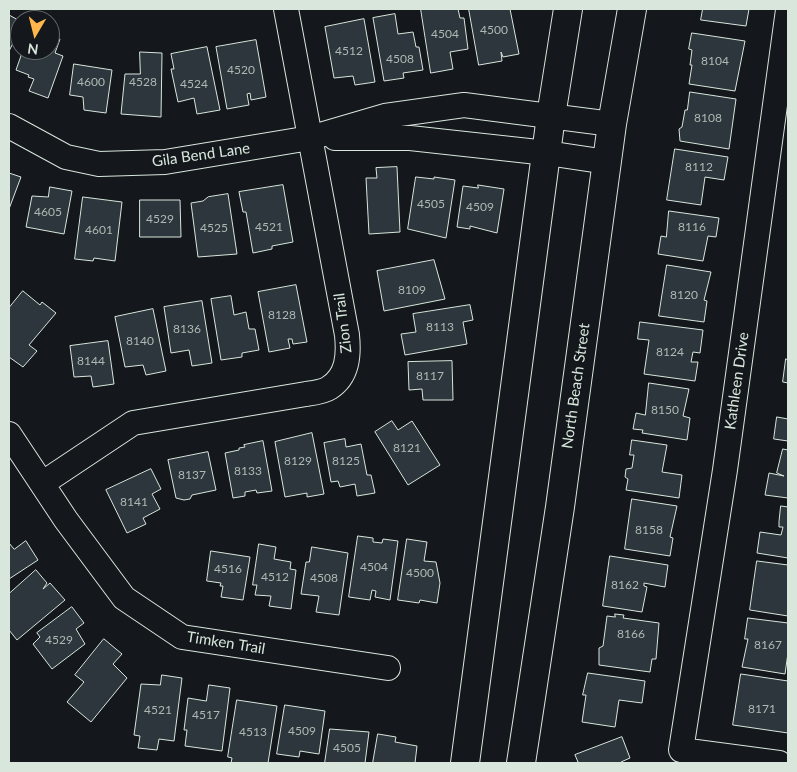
<!DOCTYPE html>
<html>
<head>
<meta charset="utf-8">
<style>
  body { margin:0 }
  #map { position:relative; width:797px; height:772px; overflow:hidden; background:#14181c; font-family:Lato,sans-serif }
  canvas { display:block }
  .frame { position:absolute; inset:0; border:10px solid #d8e6dc; pointer-events:none }
  .north { position:absolute; left:10px; top:10px; width:50px; height:50px; box-sizing:border-box; background:#14181c; border:1px solid #626a69; border-radius:50%; rotate:188deg; font-size:14px; font-weight:700; line-height:20px; text-align:center; color:#d8e6dc }
  .north::after { content:''; display:block; margin:auto; width:18px; height:22px; background:#ffb74d; clip-path:polygon(50% 0,100% 100%,50% 72%,0 100%) }
</style>
</head>
<body>
<div id="map">
<canvas width="797" height="772"></canvas>
<div class="frame"></div>
<div class="north">N</div>
</div>
<script>
const ctx = document.querySelector('canvas').getContext('2d');
ctx.lineJoin = 'round';
function fillPath(path, color) {
  ctx.fillStyle = color;
  ctx.fill(path, 'evenodd');
}
function strokePath(path, color, width, dash) {
  ctx.strokeStyle = color;
  ctx.lineWidth = width;
  ctx.lineCap = dash ? 'butt' : 'round';
  ctx.setLineDash(dash || []);
  ctx.stroke(path);
}
function label(font, color, halo, rows, align = 'center') {
  ctx.font = font + ' Lato,sans-serif';
  ctx.lineWidth = 4;
  ctx.setLineDash([]);
  ctx.textBaseline = 'middle';
  ctx.strokeStyle = halo;
  ctx.fillStyle = color;
  for (const [text, x, y, turn = 0] of rows) {
    ctx.save();
    ctx.translate(x, y);
    ctx.rotate((+turn || 0) * Math.PI / 180);
    ctx.textAlign = isNaN(turn) ? turn : align;
    if (halo) ctx.strokeText(text, 0, 0);
    ctx.fillText(text, 0, 0);
    ctx.restore();
  }
}
const building = new Path2D(`
  M421,9H458L460,18H464L468,49L450,52L453,69L431,73Z
  M469,9H510L519,54L503,57L501,52L502,61L479,65Z
  M703,9H749L746,26L701,20Z
  M395,14L398,34L413,32L416,47H419L423,70L403,73L404,78L384,81L373,18Z
  M9,15L20,21V30L9,51Z
  M364,19L375,82L355,85L353,76L334,78L325,27Z
  M692,33L745,41L735,91L689,84L692,65H690L692,50L689,49Z
  M50,36L60,39L55,53L63,56L48,98L29,91L34,79L28,77L29,75L16,70L23,50H50Z
  M256,40L266,97L251,100L250,93L247,94L249,105L227,109L216,47Z
  M207,47L220,110L197,114L194,98L178,102L171,69H174L171,54Z
  M140,52L162,53L161,117L121,114L125,74H140Z
  M74,64L112,70L106,113L84,110L83,97L70,95Z
  M690,92L736,99L729,149L680,141L679,129L682,127L685,110H687Z
  M675,149L728,157L724,180L705,177L701,205L667,200Z
  M397,167L400,232L369,234L366,178H377L376,168Z
  M9,173L21,177L9,209Z
  M416,177L434,179V177L455,180L446,238L408,229Z
  M283,185L293,242L272,246V249L253,253L246,212H243L239,192Z
  M478,185L504,189L497,233L470,226V229L457,227L463,186L478,188Z
  M50,187L72,191L64,234L26,227L32,196L48,197Z
  M228,194L237,254L198,257L191,203L203,201L208,197Z
  M83,197L122,202L115,261L94,258L93,261L75,259Z
  M140,200H180L181,237H140Z
  M669,211L719,218L716,237L708,236L703,261L658,254L661,236L666,237Z
  M434,260L445,299L384,311L377,271Z
  M667,265L711,272L704,300L707,301L704,322L659,316Z
  M296,285L307,342L293,344L292,339H288L290,348L269,352L258,292Z
  M23,291L40,305L42,302L56,313L29,345L37,351L23,367L9,357V308Z
  M231,296L234,315L246,312L249,329H255L259,350L242,353V357L221,360L211,299Z
  M202,301L212,363L192,366L189,350L171,353L164,307Z
  M470,305L473,320L463,322L467,344L405,355L401,334L416,332L413,314Z
  M153,309L166,371L146,375L143,365L125,367L115,317Z
  M640,322L703,330L700,353L693,352L691,362H698L695,381L644,374L649,340L638,339Z
  M108,341L114,384L93,387L91,376L74,377L70,346Z
  M786,359L788,360V383L783,382Z
  M452,361L453,400H423L422,389L409,390L408,362Z
  M649,383L689,389L683,416L690,418L687,440L642,433L643,430L633,429L636,413L645,415Z
  M777,417L788,419V441L774,439Z
  M392,421L398,430L412,421L440,465L408,485L375,432Z
  M312,433L324,494L307,497V493L285,497L275,442Z
  M345,439L346,447L361,444L367,475H371L375,493L357,496L355,484L340,487L338,481L331,482L324,443Z
  M632,440L667,445L662,472L682,475L679,498L626,490L628,479L625,477L626,469L632,468L634,455H630Z
  M263,441L272,491L257,493L256,490L245,492V496L233,498L225,453L239,450V448L245,447L244,445Z
  M783,449L788,450V498L765,495L769,473L784,476L777,473Z
  M208,452L216,490L192,495L190,499L184,500L176,498L168,460Z
  M151,469L161,489L152,494L160,509L143,518L146,524L127,533L106,490Z
  M632,499L677,506L670,537L673,538L670,556L625,549Z
  M781,506L788,507V558L757,553L760,532L781,535L783,527H779V522Z
  M358,536L373,538V542L382,543L383,539L398,541L390,600L375,597L376,591L372,590L370,600L349,597Z
  M407,539L427,542L424,561L436,562L440,583L437,603L420,600L419,603L398,600Z
  M26,541L38,560L9,579V543L14,549Z
  M259,544L276,547L274,559L291,562L290,569L296,570L291,609L269,606L271,596L255,595L257,585H253Z
  M312,547L348,553L339,615L316,612L319,596L301,594L306,562H309Z
  M211,551L250,557L243,600L221,597L223,586H220L221,583L207,581Z
  M610,556L668,565L665,587L644,583V586L647,587L642,612L603,606Z
  M757,561L788,565V616L750,610Z
  M36,570L47,583L43,589L50,583L65,600L17,640L9,630V594Z
  M72,607L84,623L76,629L85,644L52,669L33,644L40,637L37,633Z
  M615,614L624,615L623,618L659,623L656,659H652L650,672L599,665V648L603,646L607,616L615,617Z
  M748,618L788,623V653L785,674L742,667L748,639H745Z
  M104,639L122,654L113,664L127,678L91,722L67,702L84,682L75,675Z
  M588,673L645,681L642,703L619,700L615,727L582,722L586,695H583Z
  M741,674L788,681V733L733,725Z
  M162,675L182,678L174,741L159,739L157,750L138,748L140,736L134,735L141,684L160,685Z
  M209,685L230,688L222,751L185,746L187,730H184L188,698L206,701Z
  M237,700L277,706L268,763H231L232,758L228,757Z
  M285,705L325,711L319,754L300,751L299,757L277,754Z
  M330,729L369,732L365,763H325Z
  M378,734L396,737L395,742L417,746L415,763H373Z
  M622,737L630,758L621,762L622,763H575L578,762L575,755Z`);
const minor = new Path2D(`
  M9,126L66,157L99,164L165,162L310,138L385,116L464,105L612,124
  M335,138H410L547,153L607,162
  M9,434L66,520L124,598L182,637L388,668
  M43,483L133,423L306,394C313,393 323,392 329,388C348,376 349,355 347,335L286,9
  M779,763L681,750L725,470L788,10`);
const major = new Path2D(`
  M465,763L551,116L568,9
  M521,763L560,507L612,124L632,9`);
const numberNames = [
  ["4500",494,30],
  ["4504",445,34],
  ["4512",349,51],
  ["4508",400,59],
  ["8104",715,61],
  ["4520",241,70],
  ["4600",91,82],
  ["4528",143,82],
  ["4524",194,84],
  ["8108",708,118],
  ["8112",699,167],
  ["4505",431,204],
  ["4509",480,207],
  ["4605",48,212],
  ["4529",160,219],
  ["4521",269,227],
  ["8116",692,227],
  ["4525",214,228],
  ["4601",99,230],
  ["8109",412,290],
  ["8120",684,295],
  ["8128",282,315],
  ["8113",440,327],
  ["8136",187,329],
  ["8140",140,341],
  ["8124",670,352],
  ["8144",91,361],
  ["8117",430,376],
  ["8150",665,410],
  ["8121",407,448],
  ["8129",298,461],
  ["8125",346,461],
  ["8133",248,471],
  ["8137",192,475],
  ["8141",134,502],
  ["8158",649,530],
  ["4504",374,567],
  ["4516",228,569],
  ["4500",420,573],
  ["4512",275,577],
  ["4508",324,578],
  ["8162",625,585],
  ["8166",631,634],
  ["4529",59,640],
  ["8167",768,645],
  ["8171",762,709],
  ["4521",158,710],
  ["4517",206,715],
  ["4509",302,731],
  ["4513",253,732],
  ["4505",347,748]
];
const streetNames = [
  ["Gila Bend Lane",201,155,-8],
  ["Zion Trail",343,323,-97],
  ["Kathleen Drive",737,381,-82],
  ["North Beach Street",576,386,-82],
  ["Timken Trail",226,643,9]
];
fillPath(building, '#2c363c');
strokePath(building, '#d8e6dc', 1);
strokePath(minor, '#d8e6dc', 26);
strokePath(major, '#d8e6dc', 30);
strokePath(minor, '#14181c', 24);
strokePath(major, '#14181c', 28);
label('12px', '#adbab4', null, numberNames);
label('15px', '#d8e6dc', '#14181c', streetNames);
</script>
</body>
</html>
